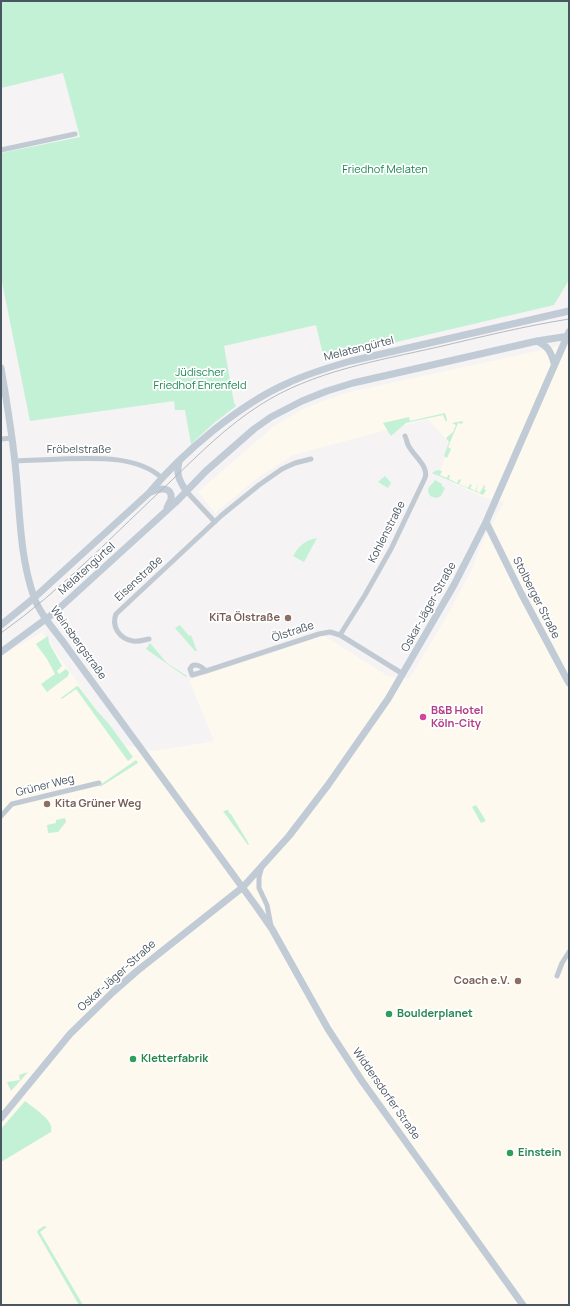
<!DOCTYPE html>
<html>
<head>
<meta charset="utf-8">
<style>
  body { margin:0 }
  #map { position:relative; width:570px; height:1306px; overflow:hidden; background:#f5f3f3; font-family:Manrope,sans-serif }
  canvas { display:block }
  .frame { position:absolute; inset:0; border:2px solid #4a5661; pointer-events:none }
</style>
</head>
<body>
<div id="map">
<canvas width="570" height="1306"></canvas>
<div class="frame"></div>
</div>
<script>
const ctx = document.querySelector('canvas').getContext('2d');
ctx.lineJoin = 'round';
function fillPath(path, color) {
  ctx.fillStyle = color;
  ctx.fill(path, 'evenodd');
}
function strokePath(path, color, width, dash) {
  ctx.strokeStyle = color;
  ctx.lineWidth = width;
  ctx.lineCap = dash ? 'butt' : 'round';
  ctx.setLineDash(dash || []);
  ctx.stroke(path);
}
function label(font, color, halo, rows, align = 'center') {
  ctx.font = font + ' Manrope,sans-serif';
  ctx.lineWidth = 3.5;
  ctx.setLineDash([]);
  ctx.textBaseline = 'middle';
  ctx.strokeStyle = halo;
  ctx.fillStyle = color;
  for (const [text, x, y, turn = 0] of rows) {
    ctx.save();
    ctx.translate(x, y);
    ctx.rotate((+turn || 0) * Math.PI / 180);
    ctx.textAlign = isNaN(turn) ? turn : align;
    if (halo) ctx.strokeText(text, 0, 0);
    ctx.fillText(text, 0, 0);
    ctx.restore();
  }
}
const commercial = new Path2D(`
  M569,344V1305H1V656L42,632L120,744L154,751L214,741L189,680L305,642L323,635L388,676L409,679L447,616L473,567L482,542L504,502L483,497L438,476L450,444L428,419L293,455L256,479L215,513L198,492L273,427L303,409L325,400L350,392Z`);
const green = new Path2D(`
  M1,1H569V280L554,305L324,359L316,325L224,346L234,403L236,406L214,423L191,444L185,410H175L174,401L30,421L1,277V153L80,137L63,73L1,88Z
  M445,413L447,420L446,422L443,415L406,423L391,436L383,423L409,417L410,421Z
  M463,421L462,424L458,423L448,447L451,449L447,458L444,456L449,442L446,438L453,432L456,425L452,423Z
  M437,470L442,471L440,475L447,478L448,475H450L449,479L457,483L459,479L461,480L459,484L468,488L470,484L472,485L470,488L475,491L479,483L476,491L480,493L484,485L485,486L484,489L486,490L483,495L432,473Z
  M385,476L391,483L388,488L378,482Z
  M435,480L442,484V486L445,488L441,496L436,498L430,496L428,491C428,486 432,485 435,480Z
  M317,538L304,562L293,556C299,546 305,540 317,538Z
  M180,625L189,636L191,635L197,651H195L175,628Z
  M48,636L49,643L62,666L57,671L59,674L66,669L69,672L68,676L47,692L41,684L55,674L47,659L36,644Z
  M150,643L167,663L187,676L186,677L146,649Z
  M77,686L79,687L97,711L109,724L133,757L128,761L76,689L62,699L61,698Z
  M136,760L138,763L100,787V785Z
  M476,805L486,821L481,823L472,807Z
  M228,810L230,814H231L249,844L248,845L223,811Z
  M65,818L66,822L58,832L48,833L47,825L56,823V820Z
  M28,1072L11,1091L7,1082L20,1080L19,1075Z
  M25,1101C33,1108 55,1120 51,1132L1,1162V1129Z
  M44,1226L47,1227L40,1232L83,1305H79L37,1232L38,1230Z`);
const street = new Path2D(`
  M1,150L75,134
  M1,439L12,438
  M15,461C30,460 46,460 61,459C93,458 137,455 162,478
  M186,491L215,522
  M340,635L365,595L391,549L425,478C429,467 415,457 410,448C407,445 407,440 405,436
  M149,639C144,640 138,642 133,641C120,639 111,627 116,614L222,515L259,485L282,469L295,463L311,459
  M206,671C202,667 197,663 192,666L190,669L192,675L206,671L319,634L330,632L340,635L403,674
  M1,816L12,804L99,783
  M262,866L259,877V888L267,905L271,926
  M557,976L562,963L569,952`);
const secondary = new Path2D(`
  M537,341C548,346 551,352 554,363
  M1,368C7,403 13,438 16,473C20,514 20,558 34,597C40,615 58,634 69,650L256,906L272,929L328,1029L362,1081L523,1305
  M179,462C176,474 179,480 186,491
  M151,492C158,488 173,486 171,499C170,502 168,505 167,508
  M486,522L521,593L569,683
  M1,625L34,598L149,493C183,452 240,404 288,383C309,373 330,367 351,361L569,311
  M1,652L54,613L176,502L206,471L254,429L271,417L302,401L327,391L353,383L537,341L569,336
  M1,1118L70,1034L113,992L137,971L243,887L289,836L328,785L388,699L454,585L486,522L569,332`);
const tram = new Path2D(`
  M1,633C63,589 115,533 171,481C199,454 227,426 260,405C313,371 377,361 438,347C481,337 525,326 569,319`);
const markers = [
  [288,618,4,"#8d6e63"],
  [423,717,4,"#d1479c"],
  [47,804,4,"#8d6e63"],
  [518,981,4,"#8d6e63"],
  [389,1014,4,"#2e9e5b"],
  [133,1059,4,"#2e9e5b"],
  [510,1153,4,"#2e9e5b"]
];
const parkNames = [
  ["Friedhof Melaten",385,170],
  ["Jüdischer",200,373],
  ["Friedhof Ehrenfeld",200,386]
];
const streetNames = [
  ["Melatengürtel",359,349,-14],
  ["Fröbelstraße",79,450],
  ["Kohlenstraße",387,532,-63],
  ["Melatengürtel",87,569,-42],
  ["Eisenstraße",139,579,-43],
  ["Stolberger Straße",536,598,63],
  ["Oskar-Jäger-Straße",429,607,-61],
  ["Ölstraße",293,632,-18],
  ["Weinsbergstraße",78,643,54],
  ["Grüner Weg",45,786,-14],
  ["Oskar-Jäger-Straße",117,976,-42],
  ["Widdersdorfer Straße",386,1094,55]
];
const educationNames = [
  ["KiTa Ölstraße",280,618],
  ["Kita Grüner Weg",55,804,"left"],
  ["Coach e.V.",510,981]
];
const hotelNames = [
  ["B&B Hotel",431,711],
  ["Köln-City",431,724]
];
const leisureNames = [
  ["Boulderplanet",397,1014],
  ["Kletterfabrik",141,1059],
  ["Einstein",518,1153]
];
fillPath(commercial, '#fdf9ef');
fillPath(green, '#c3f1d5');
strokePath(street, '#c1cad2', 5);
strokePath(secondary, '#c1cbd6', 7);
strokePath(tram, '#b5b8bd', 1);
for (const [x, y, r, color] of markers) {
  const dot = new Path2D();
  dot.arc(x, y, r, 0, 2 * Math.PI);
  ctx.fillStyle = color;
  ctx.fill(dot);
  strokePath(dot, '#fff', 1.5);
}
label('11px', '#17864f', '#fff', parkNames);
label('11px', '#4a5661', '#fff', streetNames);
label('bold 11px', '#785e54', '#fff', educationNames, 'right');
label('bold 11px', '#b23c85', '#fff', hotelNames, 'left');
label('bold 11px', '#27864d', '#fff', leisureNames, 'left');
</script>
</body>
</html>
